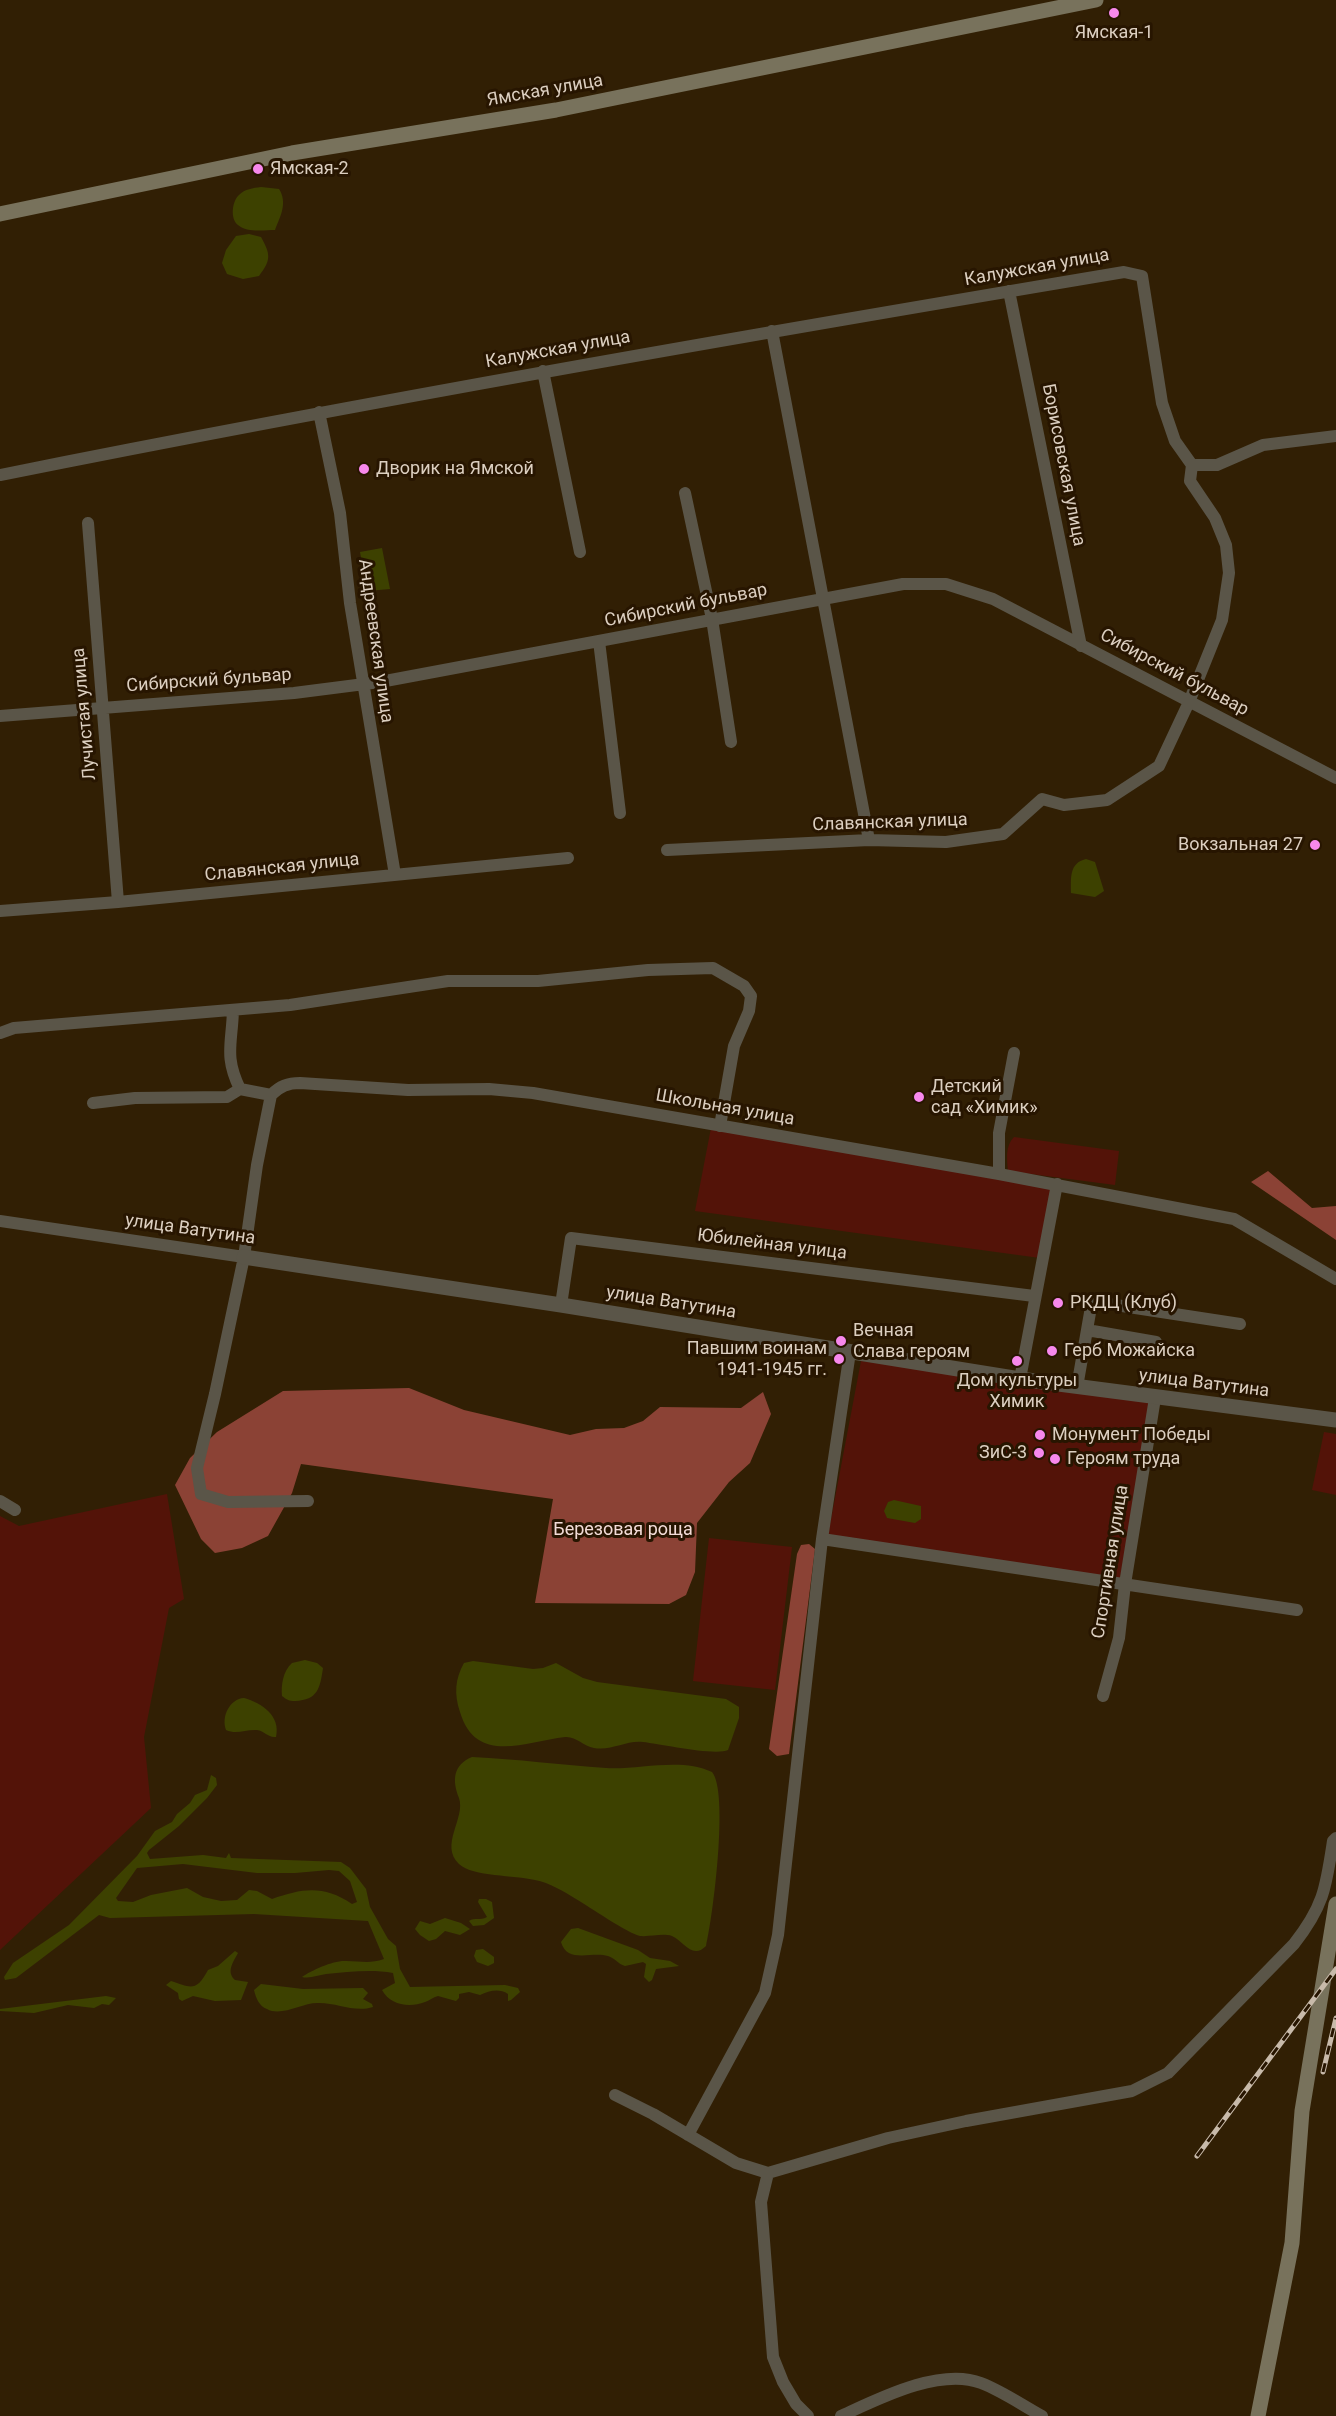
<!DOCTYPE html>
<html>
<head>
<meta charset="utf-8">
<style>
  body { margin:0 }
  canvas { display:block; background:#311f04 }
</style>
</head>
<body>
<canvas width="1336" height="2416"></canvas>
<script>
const ctx = document.querySelector('canvas').getContext('2d');
ctx.lineJoin = 'round';
function fillPath(path, color) {
  ctx.fillStyle = color;
  ctx.fill(path, 'evenodd');
}
function strokePath(path, color, width, dash) {
  ctx.strokeStyle = color;
  ctx.lineWidth = width;
  ctx.lineCap = dash ? 'butt' : 'round';
  ctx.setLineDash(dash || []);
  ctx.stroke(path);
}
function label(font, color, halo, rows, align = 'center') {
  ctx.font = font + ' Roboto,sans-serif';
  ctx.lineWidth = 6;
  ctx.setLineDash([]);
  ctx.textBaseline = 'middle';
  ctx.strokeStyle = halo;
  ctx.fillStyle = color;
  for (const [text, x, y, turn = 0] of rows) {
    ctx.save();
    ctx.translate(x, y);
    ctx.rotate((+turn || 0) * Math.PI / 180);
    ctx.textAlign = isNaN(turn) ? turn : align;
    if (halo) ctx.strokeText(text, 0, 0);
    ctx.fillText(text, 0, 0);
    ctx.restore();
  }
}
const green = new Path2D(`
  M711,1128L1055,1186L1040,1258L695,1211Z
  M1014,1137L1119,1151L1115,1185L1008,1171C1007,1159 1005,1146 1014,1137Z
  M861,1361L1150,1401L1120,1579L828,1535Z
  M1324,1432L1336,1434V1495L1312,1490Z
  M167,1494L184,1599L169,1608L144,1737L151,1808L0,1950V1516L19,1526Z
  M709,1538L792,1547L775,1690L693,1681Z`);
const forest = new Path2D(`
  M1268,1171L1312,1208L1336,1206V1240L1251,1182Z
  M409,1388L464,1410L570,1435L596,1429L624,1428L643,1421L660,1407L741,1408L763,1392L771,1414L750,1463L729,1482L697,1523L695,1572L686,1595L669,1604L535,1603L553,1499L301,1464L292,1493L268,1536L242,1548L215,1553L201,1539L175,1485L190,1458L217,1432L283,1391Z
  M809,1544L815,1549L789,1754L777,1756L769,1749L797,1554L801,1545Z`);
const water = new Path2D(`
  M261,187L279,189C288,203 280,217 275,230C264,230 247,233 238,225C230,219 232,201 239,195C245,189 253,188 261,187Z
  M249,234L261,237C271,255 271,260 259,276L243,279L227,274L222,263L226,250L236,236Z
  M382,548L390,589L367,591L360,552Z
  M1086,859L1095,862L1104,891L1095,897L1071,893C1071,878 1069,863 1086,859Z
  M894,1500L921,1506V1519L915,1523L887,1518L884,1511L888,1502Z
  M305,1660L317,1663L323,1668C320,1688 318,1700 295,1701C289,1701 287,1700 282,1696C281,1685 283,1671 292,1663Z
  M473,1661L533,1669L543,1668L556,1663L583,1678L597,1682L726,1699L739,1707V1718L728,1750C715,1756 661,1744 643,1742C626,1740 612,1751 594,1748C583,1746 576,1736 565,1737C524,1742 476,1765 460,1712C454,1694 455,1679 464,1663Z
  M244,1698C262,1703 281,1716 276,1737C268,1738 265,1731 257,1730C246,1729 237,1735 226,1730C221,1716 230,1699 244,1698Z
  M472,1757C517,1759 561,1765 606,1768C639,1770 681,1757 712,1772C729,1792 713,1917 706,1946C692,1960 684,1941 672,1936C662,1933 650,1937 640,1936C629,1934 588,1906 576,1899C563,1891 550,1883 535,1880C515,1875 473,1877 459,1864C439,1845 466,1818 459,1798C452,1780 453,1765 472,1757Z
  M211,1775L216,1778L217,1785L207,1798L179,1826L149,1850L147,1853L150,1859L203,1855L226,1858L229,1853L231,1858L341,1862L350,1868L366,1889L370,1907L388,1939L396,1946L400,1969L410,1987L505,1985L518,1988L520,1992L511,2000L508,2001V1994C499,1988 489,1991 480,1995L469,1992L459,1994V1998L456,2001L438,1996C433,1997 429,2001 425,2002C409,2008 390,2005 382,1990L395,1983L393,1973C372,1969 347,1972 326,1974C318,1975 310,1979 302,1977C312,1970 334,1960 346,1961C360,1961 370,1964 384,1959L368,1921L254,1914L110,1918L99,1915L16,1978L5,1980L4,1977L13,1963L69,1925L137,1856L155,1831L172,1822L177,1814L190,1803L195,1795L207,1790ZM183,1864L257,1873H295L329,1870L339,1871L350,1881L357,1902L352,1904C324,1885 303,1888 272,1899L257,1891L249,1890L237,1900L221,1901L203,1897L187,1888L151,1895L133,1902L118,1901L116,1898L137,1868Z
  M479,1899H486L492,1902L494,1918L484,1925L473,1926L469,1921C475,1917 480,1921 487,1917L478,1902Z
  M445,1918L461,1923L470,1929L460,1935L445,1931L436,1939L429,1941L420,1935L415,1929L420,1921L430,1924Z
  M578,1928L638,1950L650,1958L670,1961L679,1966L656,1969L652,1980L649,1982L644,1977L646,1964L643,1962L625,1966C618,1964 615,1958 608,1956C592,1951 567,1964 561,1942L571,1929Z
  M483,1949L494,1957V1963L488,1966L477,1962L474,1956L476,1950Z
  M235,1951L238,1953C233,1962 226,1972 235,1980L248,1982L241,2000L215,2001L193,1996L182,2001L179,1999L178,1993L166,1985L171,1981C190,1987 196,1993 208,1970L218,1966Z
  M261,1984L303,1989L363,1988L368,1993L363,1999L372,2004L373,2007C354,2013 336,2002 317,2003C302,2003 281,2017 267,2009C259,2006 256,1998 254,1990Z
  M106,1996L116,1998L109,2005L102,2004L94,2008L68,2005L34,2013L0,2011V2009Z`);
const minor = new Path2D(`
  M1009,291L1081,646
  M772,331L869,840
  M543,371L580,552
  M319,412L340,513L350,603L395,875
  M1192,465H1217L1263,445L1336,436
  M0,475C374,400 749,335 1124,272L1142,276L1162,403L1175,441L1192,465L1190,481L1215,518L1226,545L1229,573L1222,620L1189,702L1159,766L1107,800L1064,805L1042,799L1003,834L946,842L869,840L667,850
  M685,493L712,619L731,742
  M88,523L118,902
  M599,641L620,813
  M0,716L294,693L380,682L903,584H946L993,599L1336,778
  M0,911L118,902L568,858
  M233,1010C232,1044 224,1056 240,1089
  M0,1033L14,1028L290,1005L448,981H538L648,970L713,968L744,986L751,996L749,1011L734,1046L720,1126
  M271,1095L257,1165L244,1257L215,1394L197,1468L201,1494L228,1502L308,1501
  M93,1103L135,1098L227,1097L240,1089L271,1095C280,1086 288,1083 300,1083L408,1090L489,1089L533,1093L999,1174L1234,1219L1336,1279
  M999,1174V1133L1014,1053
  M0,1221L244,1257
  M561,1305L571,1238L1034,1296
  M1087,1330L1156,1342
  M1020,1379L1057,1184
  M1077,1387L1091,1307L1096,1302L1240,1324
  M0,1501L15,1510
  M822,1539L1297,1610
  M1103,1696L1119,1638L1125,1584L1155,1398
  M615,2095L653,2114L736,2163L768,2173L761,2202L773,2357L783,2382L796,2404L808,2416
  M688,2135L765,1993L778,1935L822,1539L850,1352
  M768,2173L888,2138L966,2121L1132,2091L1168,2073L1294,1944C1324,1906 1326,1887 1333,1841L1336,1838
  M841,2416C878,2399 940,2367 981,2383C1002,2391 1022,2405 1042,2416`);
const tertiary = new Path2D(`
  M244,1257L561,1305L1020,1379L1336,1420`);
const secondary = new Path2D(`
  M0,214L292,153L556,110L1096,0
  M1258,2416L1292,2243L1302,2111L1336,1904`);
const rail = new Path2D(`
  M1323,2072L1336,2018
  M1197,2156L1336,1969`);
const markers = [
  [1114,13,6,"#f788ec"],
  [258,169,6,"#f788ec"],
  [364,469,6,"#f788ec"],
  [1315,845,6,"#f788ec"],
  [919,1097,6,"#f788ec"],
  [1058,1303,6,"#f788ec"],
  [841,1341,6,"#f788ec"],
  [1052,1351,6,"#f788ec"],
  [839,1359,6,"#f788ec"],
  [1017,1361,6,"#f788ec"],
  [1040,1435,6,"#f788ec"],
  [1039,1453,6,"#f788ec"],
  [1055,1459,6,"#f788ec"]
];
const poiNames = [
  ["Ямская-1",1114,33,"center"],
  ["Ямская-2",270,169],
  ["Дворик на Ямской",376,469],
  ["Вокзальная 27",1303,845,"right"],
  ["Детский",931,1087],
  ["сад «Химик»",931,1108],
  ["РКДЦ (Клуб)",1070,1303],
  ["Вечная",853,1331],
  ["Слава героям",853,1352],
  ["Павшим воинам",827,1349,"right"],
  ["1941-1945 гг.",827,1370,"right"],
  ["Герб Можайска",1064,1351],
  ["Дом культуры",1017,1381,"center"],
  ["Химик",1017,1402,"center"],
  ["Монумент Победы",1052,1435],
  ["ЗиС-3",1027,1453,"right"],
  ["Героям труда",1067,1459]
];
const streetNames = [
  ["Ямская улица",545,91,-10],
  ["Калужская улица",1037,268,-10],
  ["Калужская улица",558,350,-10],
  ["Борисовская улица",1063,465,79],
  ["Сибирский бульвар",686,606,-11],
  ["Андреевская улица",375,641,82],
  ["Сибирский бульвар",1174,673,28],
  ["Сибирский бульвар",209,681,-4],
  ["Лучистая улица",85,714,-95],
  ["Славянская улица",890,823,-2],
  ["Славянская улица",282,868,-6],
  ["Школьная улица",725,1108,10],
  ["улица Ватутина",190,1230,8],
  ["Юбилейная улица",772,1245,7],
  ["улица Ватутина",671,1303,9],
  ["улица Ватутина",1204,1384,7],
  ["Спортивная улица",1111,1562,-81]
];
const parkNames = [
  ["Березовая роща",623,1530]
];
fillPath(green, '#531308');
fillPath(forest, '#8b4235');
fillPath(water, '#3d4100');
strokePath(minor, '#5a5548', 12);
strokePath(tertiary, '#5a5548', 15);
strokePath(secondary, '#78725c', 15);
strokePath(rail, '#c8baaa', 5);
strokePath(rail, '#271500', 3, [9]);
for (const [x, y, r, color] of markers) {
  const dot = new Path2D();
  dot.arc(x, y, r, 0, 2 * Math.PI);
  ctx.fillStyle = color;
  ctx.fill(dot);
  strokePath(dot, '#271500', 2);
}
label('18px', '#dccfc0', '#271500', poiNames, 'left');
label('18px', '#dccfc0', '#271500', streetNames);
label('18px', '#f3dcd7', '#271500', parkNames);
</script>
</body>
</html>
